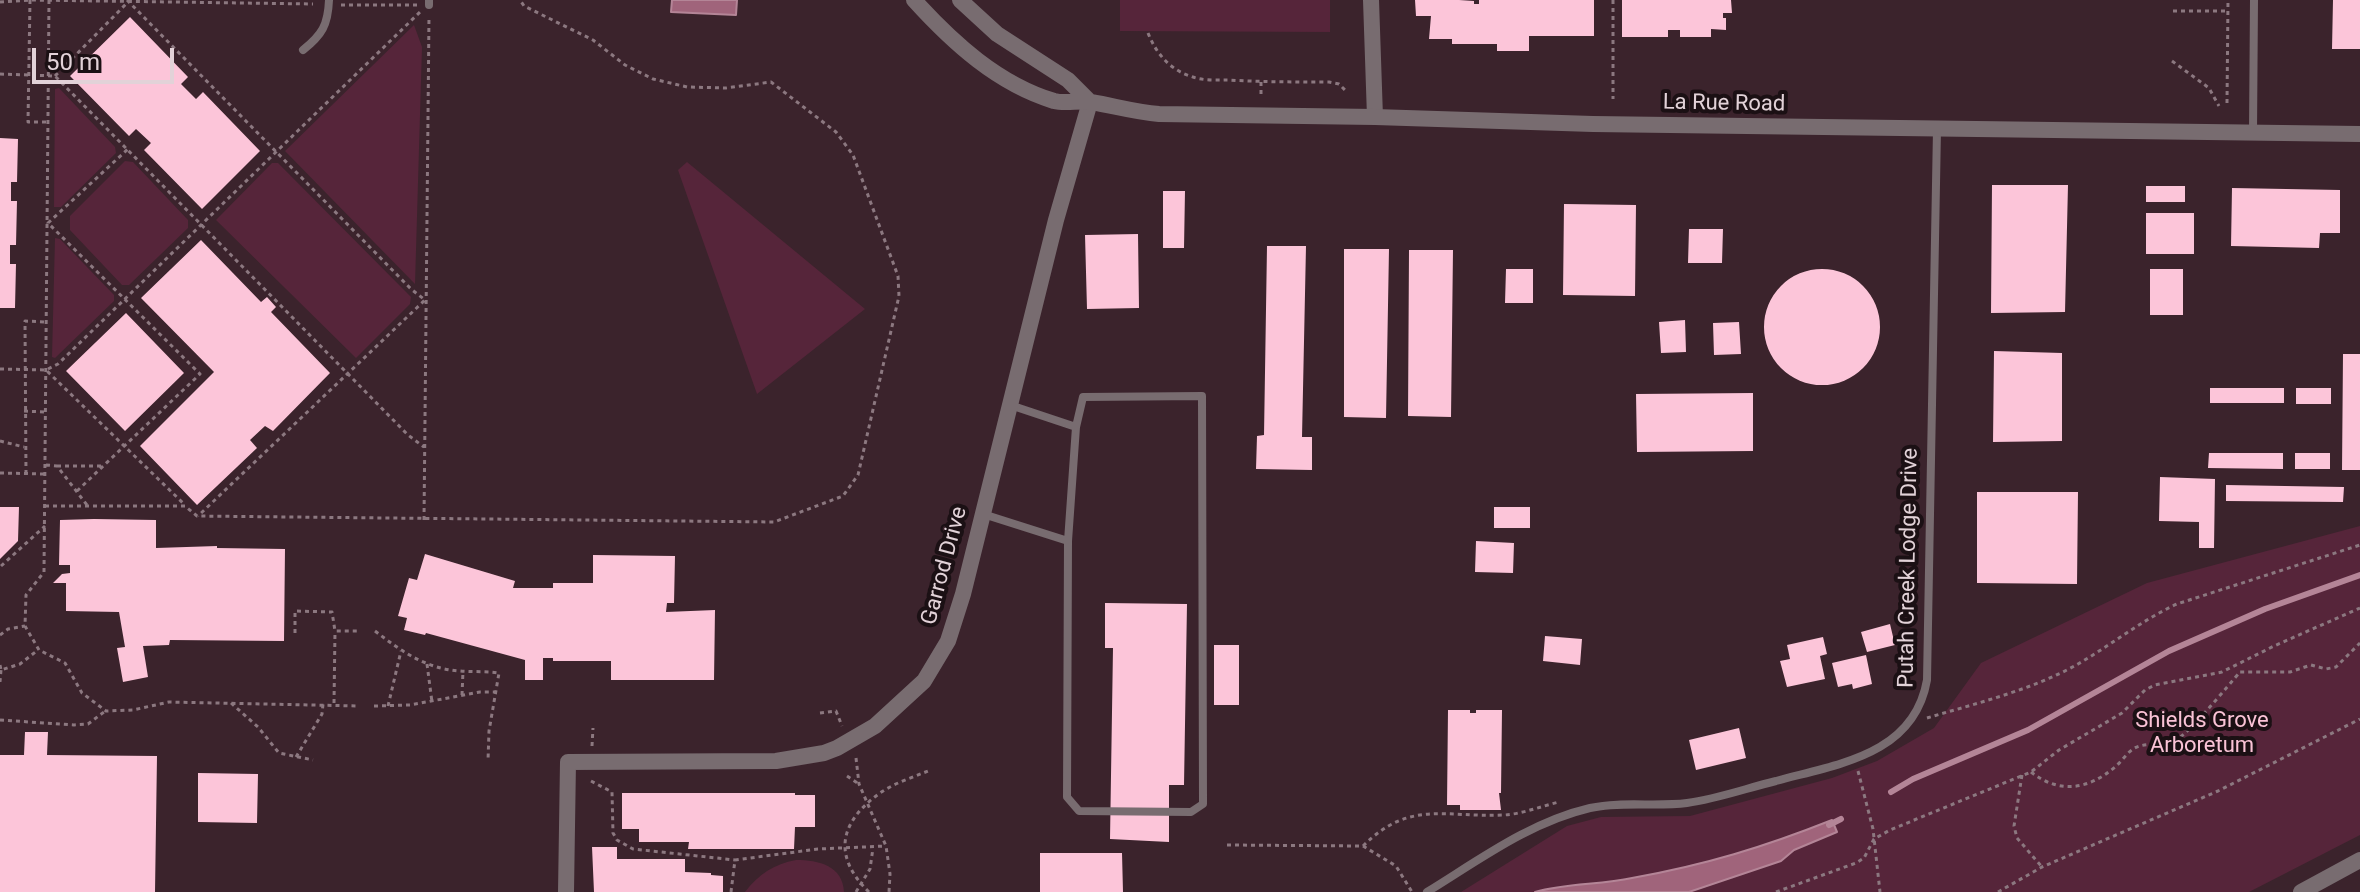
<!DOCTYPE html>
<html>
<head>
<meta charset="utf-8">
<style>
  body { margin:0 }
  #map { position:relative; width:2360px; height:892px; overflow:hidden; background:#3b232c; font-family:Roboto,sans-serif }
  canvas { display:block }
  .scale { position:absolute; left:32px; top:48px; width:142px; height:36px; box-sizing:border-box; border:4px solid #e2d2d8; border-top:0; padding-left:10px; font-size:24px; line-height:28px; white-space:nowrap; color:#e2d2d8; -webkit-text-stroke:6px #1b1014; paint-order:stroke }
</style>
</head>
<body>
<div id="map">
<canvas width="2360" height="892"></canvas>
<div class="scale">50 m</div>
</div>
<script>
const ctx = document.querySelector('canvas').getContext('2d');
ctx.lineJoin = 'round';
function fillPath(path, color) {
  ctx.fillStyle = color;
  ctx.fill(path, 'evenodd');
}
function strokePath(path, color, width, dash) {
  ctx.strokeStyle = color;
  ctx.lineWidth = width;
  ctx.lineCap = dash ? 'butt' : 'round';
  ctx.setLineDash(dash || []);
  ctx.stroke(path);
}
function label(font, color, halo, rows, align = 'center') {
  ctx.font = font + ' Roboto,sans-serif';
  ctx.lineWidth = 8;
  ctx.setLineDash([]);
  ctx.textBaseline = 'middle';
  ctx.strokeStyle = halo;
  ctx.fillStyle = color;
  for (const [text, x, y, turn = 0] of rows) {
    ctx.save();
    ctx.translate(x, y);
    ctx.rotate((+turn || 0) * Math.PI / 180);
    ctx.textAlign = isNaN(turn) ? turn : align;
    if (halo) ctx.strokeText(text, 0, 0);
    ctx.fillText(text, 0, 0);
    ctx.restore();
  }
}
const green = new Path2D(`
  M1120,0H1330V32L1120,31Z
  M414,25L422,47L415,284L285,151Z
  M59,88L115,147L116,153L61,207H54L55,89Z
  M125,161L133,162L188,220V228L129,285H122L70,230V216Z
  M687,162L865,309L757,394L678,170Z
  M272,163H278L411,297L410,304L356,358L216,220Z
  M55,238L60,239L114,295V301L55,358L52,357Z
  M2360,526V835L2249,892H1461L1567,826L1601,817L1690,816L1832,778L1877,761L1934,728L1981,663L2147,583Z
  M796,860C819,860 843,866 844,892H745C759,874 774,864 796,860Z`);
const water = new Path2D(`
  M672,0H737L736,15L671,12Z
  M1832,820L1837,832L1794,850L1781,861L1689,892H1535C1567,883 1600,885 1632,878C1705,865 1764,847 1832,820Z`);
const stream = new Path2D(`
  M1891,792L1913,779L2028,730L2169,651L2265,609L2360,575
  M1829,825L1841,819`);
const building = new Path2D(`
  M1415,0H1459L1474,1V4H1479V0H1594V36H1529V51H1497V44H1452V39H1429L1431,16H1416Z
  M1622,0H1731L1732,13H1723V18H1726V30L1711,29V37H1680V30H1668V37H1622Z
  M2333,0H2360V49H2332Z
  M130,17L188,77L181,84L196,99L203,92L260,151L202,209L144,150L151,143L136,129L129,136L70,76Z
  M0,138L18,139L17,182H11V201H17L16,245H10V264H16L15,308H0Z
  M1992,185H2068L2065,312L1991,313Z
  M2146,186H2185V202H2146Z
  M2232,188L2340,190V233H2320L2319,248L2231,246Z
  M1163,191H1185L1184,248H1163Z
  M1564,204L1636,205L1635,296L1563,295Z
  M2146,213H2194V254H2146Z
  M1689,229H1723L1722,263H1688Z
  M1138,234L1139,308L1087,309L1085,235Z
  M201,240L261,302L267,297L276,307L271,312L330,373L273,431L265,426L250,440L257,448L197,505L140,446L214,372L141,298Z
  M1267,246H1306L1302,437H1312V470L1256,469L1257,436L1264,435Z
  M1344,249H1389L1386,418L1344,417Z
  M1409,250H1453L1451,417L1408,416Z
  M1506,269H1533V303H1505Z
  M2150,269H2183V315H2150Z
  M1764 327a58 58 0 1 1 116 0a58 58 0 1 1-116 0Z
  M126,313L184,373L125,431L66,371Z
  M1685,320L1686,352L1661,353L1659,322Z
  M1739,322L1741,354L1714,355L1713,323Z
  M1994,351L2062,353V441L1993,442Z
  M2343,354H2360V470H2342Z
  M2210,388H2284V403H2210Z
  M2296,388H2331V404H2296Z
  M1753,393V451L1637,452L1636,394Z
  M2209,453H2283V469L2208,468Z
  M2295,453H2330V469H2295Z
  M2160,477L2215,479L2214,548H2199V522L2159,521Z
  M2226,485L2344,487L2343,502L2226,501Z
  M1977,492H2078L2077,584L1977,583Z
  M0,507H19L18,541L0,559Z
  M1494,507H1530V528H1494Z
  M94,519L156,520V548L217,546V548L285,549L284,641L170,640L169,645L143,646L148,677L123,682L117,648L125,647L119,612L66,611V583H53L62,574L70,573V565H59L60,520Z
  M1476,541L1514,543L1513,573L1475,572Z
  M425,554L515,581L513,588H553V583H593V555L675,556L674,603H667L666,612L715,610L714,680H611V661H553V658H543V680H525V660L426,633L425,635L404,630L407,618L398,616L409,578L417,580Z
  M1105,603L1187,604L1184,785H1169V842L1110,839L1113,648H1105Z
  M1890,624L1895,645L1867,652L1861,632Z
  M1545,636L1582,639L1580,665L1543,661Z
  M1823,637L1827,654L1820,656L1825,679L1787,687L1780,661L1790,659L1787,645Z
  M1214,645H1239V705H1214Z
  M1866,655L1872,684L1853,689L1852,684L1838,687L1832,663Z
  M1448,710H1470V713H1476V710H1502L1501,793H1499L1501,810H1460V805H1447Z
  M1739,728L1746,758L1696,770L1689,740Z
  M25,732H48L47,755L157,756L155,892H0V755H24Z
  M198,773L258,774L257,823L198,822Z
  M622,793H795V795H815V827H795L794,849H688L689,842H639V829H622Z
  M592,847H617V859H685V872L711,873V875L723,876V892H594Z
  M1040,853H1122L1123,892H1040Z`);
const path = new Path2D(`
  M30,0L28,122H49
  M49,0L44,572L26,595L25,626L39,650L65,663L82,693L106,711L133,710L169,702L358,706
  M127,0L411,289L425,300L198,516
  M1613,0V99
  M0,2L30,0L313,4
  M341,5H417
  M2173,11H2228
  M1148,33C1156,53 1169,69 1190,76C1202,81 1216,80 1228,80C1262,82 1295,82 1329,82L1339,84L1347,92
  M2172,61L2209,88L2219,106
  M0,74L55,76L408,435L424,447
  M55,76L128,2
  M1261,82V98
  M2227,103L2228,0
  M0,369L46,370L185,505
  M48,369L58,364L420,12
  M24,411L45,412
  M0,441L24,447
  M46,465L57,466L87,505
  M57,466H101
  M0,473L45,474
  M26,474L25,321L46,322
  M77,491L200,374L48,223L129,148
  M45,506H185L197,516L774,522L843,496L858,475L899,296L898,276L853,155L836,132L771,82L726,88L687,87L653,79L625,65L593,40L524,6L520,0
  M424,520L429,16
  M1,566L45,526
  M375,631C401,651 426,669 460,671C473,672 486,671 499,673L489,731L488,761
  M295,633V611L332,612L335,631H357
  M0,635L8,629L25,626
  M427,664L432,702
  M0,665L1,670L20,664L38,650
  M0,682L1,670
  M462,695L463,671
  M231,703L258,727L279,753L313,760
  M334,703L335,631
  M374,706L410,705L480,692H495
  M388,706L401,651
  M820,713L836,711L842,726
  M1927,718C1977,703 2032,690 2078,664C2111,645 2142,620 2177,604L2360,545
  M0,720L74,725L88,724L104,712
  M592,746L593,728
  M296,757L322,714L323,704
  M856,758L859,784L886,846L890,874L889,892
  M1858,771L1873,829L1880,892
  M2031,772C2059,794 2088,790 2115,767C2121,762 2127,753 2133,749C2146,741 2162,747 2176,740C2188,734 2228,686 2240,672H2290L2311,665L2326,669L2336,667L2360,643
  M2022,775L2014,826L2017,838L2042,867
  M847,776L859,784
  M591,781L612,792L613,833L617,840L633,849L735,860
  M1227,845L1363,846L1396,866L1412,892
  M1363,846C1410,799 1446,818 1504,815C1522,814 1542,806 1559,802
  M731,892L735,860L818,849L886,846
  M856,892L870,869L873,848
  M869,892C834,858 838,825 876,796C891,784 911,778 928,771
  M1776,892L1856,863L1864,858L1874,839L1890,830L2031,772L2059,750L2122,713L2145,690L2155,685L2222,672L2274,646L2360,608
  M1998,892L2042,867L2218,791L2360,719`);
const service = new Path2D(`
  M429,5V0
  M303,50C322,35 328,25 329,0
  M2253,132L2254,0
  M1202,396L1203,804L1191,812L1079,811L1067,797L1068,541L1076,427L1083,397Z
  M1010,405L1076,427
  M983,514L1068,541
  M1427,892C1479,860 1530,822 1590,808C1622,801 1655,807 1687,803C1717,799 1747,788 1776,781C1838,764 1914,755 1927,680L1937,129`);
const minor = new Path2D(`
  M1371,0L1375,117
  M566,892L568,762L776,761L824,753L837,748L875,726L924,681L948,641L963,594L1056,220L1090,102`);
const tertiary = new Path2D(`
  M914,0C953,43 998,84 1054,101C1066,104 1079,100 1091,102C1115,106 1135,112 1159,114L1375,117L1593,124L2360,134
  M960,0L997,34L1068,80L1090,102
  M2301,892L2360,860`);
const streetNames = [
  ["La Rue Road",1724,104,1],
  ["Garrod Drive",945,566,-75],
  ["Putah Creek Lodge Drive",1909,568,-89]
];
const parkNames = [
  ["Shields Grove",2202,721],
  ["Arboretum",2202,746]
];
fillPath(green, '#56253a');
fillPath(water, '#a0647b');
strokePath(water, '#b48597', 2);
strokePath(stream, '#b48597', 6);
fillPath(building, '#fcc5d9');
strokePath(path, '#8c7880', 3, [4, 4]);
strokePath(service, '#786c70', 8);
strokePath(minor, '#786c70', 16);
strokePath(tertiary, '#786c70', 16);
label('22px', '#e2d2d8', '#1b1014', streetNames);
label('22px', '#fac3d6', '#1b1014', parkNames);
</script>
</body>
</html>
